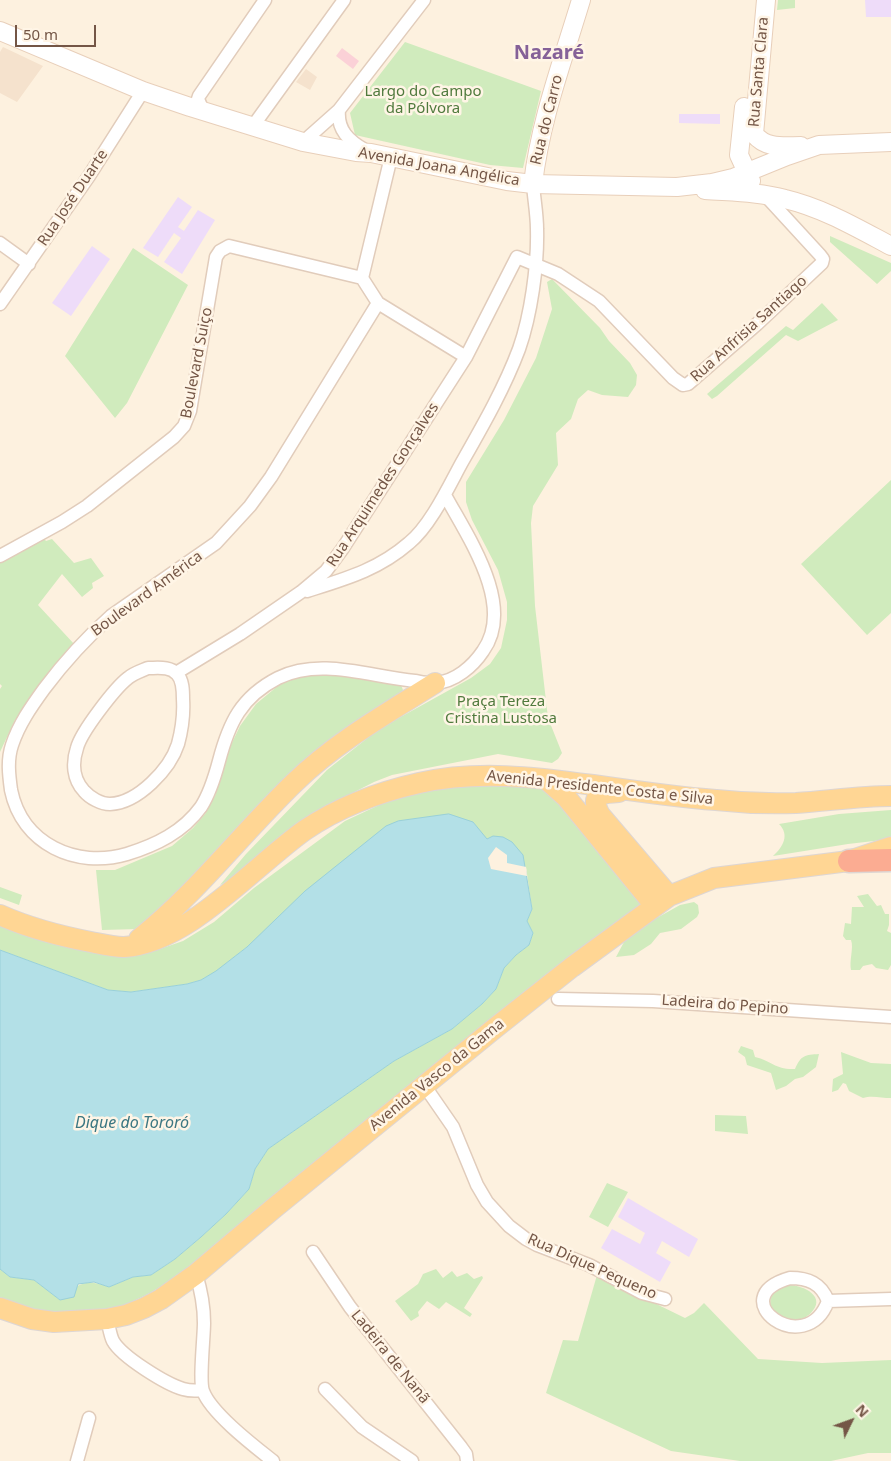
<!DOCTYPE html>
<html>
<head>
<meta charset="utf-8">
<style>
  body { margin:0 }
  #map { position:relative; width:891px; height:1461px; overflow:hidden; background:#fdf1df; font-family:"Noto Sans",sans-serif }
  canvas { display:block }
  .north { position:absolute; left:826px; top:1396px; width:50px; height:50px; -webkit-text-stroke:4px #fff5e6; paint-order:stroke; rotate:48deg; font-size:14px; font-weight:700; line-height:20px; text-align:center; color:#745646 }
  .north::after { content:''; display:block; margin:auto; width:18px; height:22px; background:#745646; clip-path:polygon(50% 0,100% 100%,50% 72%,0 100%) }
  .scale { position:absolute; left:15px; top:25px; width:81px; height:22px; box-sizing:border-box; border:2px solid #745646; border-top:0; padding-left:6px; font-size:15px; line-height:18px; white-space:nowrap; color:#745646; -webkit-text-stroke:4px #fff5e6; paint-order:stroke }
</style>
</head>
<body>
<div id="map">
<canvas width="891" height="1461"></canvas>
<div class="north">N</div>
<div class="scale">50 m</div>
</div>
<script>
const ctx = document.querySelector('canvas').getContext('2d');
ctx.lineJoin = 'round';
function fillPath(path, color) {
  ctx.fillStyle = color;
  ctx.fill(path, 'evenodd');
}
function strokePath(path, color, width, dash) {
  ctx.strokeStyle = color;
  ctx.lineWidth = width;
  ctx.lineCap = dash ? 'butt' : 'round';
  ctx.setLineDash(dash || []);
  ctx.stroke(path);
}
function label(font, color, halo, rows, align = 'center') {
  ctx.font = font + ' "Noto Sans",sans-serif';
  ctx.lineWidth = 5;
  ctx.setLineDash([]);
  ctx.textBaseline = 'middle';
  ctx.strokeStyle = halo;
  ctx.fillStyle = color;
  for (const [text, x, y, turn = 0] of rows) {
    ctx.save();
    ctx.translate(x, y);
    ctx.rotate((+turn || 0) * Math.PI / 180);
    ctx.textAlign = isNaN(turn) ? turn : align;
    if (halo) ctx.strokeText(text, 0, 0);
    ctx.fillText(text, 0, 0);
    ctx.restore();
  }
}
const residential = new Path2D(`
  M3,47L43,66L17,102L0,93V52Z
  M306,69L317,77L310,90L296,82Z`);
const education = new Path2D(`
  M865,0H891V17H866Z
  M720,114V124L679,123V114Z
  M178,197L192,207L178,227L184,231L198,210L215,220L182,274L164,262L181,238L174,233L158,257L143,248Z
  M92,246L110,259L71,316L52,303Z
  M628,1198L698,1239L689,1257L662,1241L656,1253L671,1262L660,1282L601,1248L612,1229L640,1244L645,1233L618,1217Z`);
const medical = new Path2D(`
  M342,48L359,61L353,69L336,56Z`);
const green = new Path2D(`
  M778,0H795V8L777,10Z
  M405,42L541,91L523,168L490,165L355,135L350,113Z
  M830,236L891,263V271L877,284L830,242Z
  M133,248L188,285L127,403L115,418L65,356Z
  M552,279L600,328L609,341L630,363L637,375L636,385L628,397L602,395L588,390L578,399L571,419L556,433L558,465L533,506L531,523L535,606L548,718L562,753L558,759L552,763L498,754L392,775L374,782L333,803L234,878L220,885L246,854L327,770L379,729L471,678L490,664L501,648L507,620V602L498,570L472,520L466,502V482L504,420L536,358L552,309L547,282Z
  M822,303L838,320L798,341L786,335L717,396L712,399L707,394L786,326L793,330Z
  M891,480V613L867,635L801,564Z
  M40,534L46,541L52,539L74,563L91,558L104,576L92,583L93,588L82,597L62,574L38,605L75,645L15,720L0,752V689L2,686L0,684V562Z
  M311,672L342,673L401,685L403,690L401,695L139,929L102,930L96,870H115L172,846L193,828L205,814L215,796L229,749L240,726L256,704L279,685Z
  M446,782L564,787L649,903L175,1278C159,1288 142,1298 124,1305C86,1319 36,1317 0,1297V1269L10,1277L34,1280L60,1300C78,1284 84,1278 109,1287L133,1277L151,1275L175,1259L201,1237L226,1214L249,1189L255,1169L268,1149L394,1061L452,1029L482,1004L496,989L504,968L516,955L529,945L533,933L527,921L532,909L526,867L484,837L473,822L247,947L217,971L201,980L187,984L131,992L108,990L0,950V919L126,954L157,950L183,941L214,922L254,888L345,821L392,799Z
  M891,810V839L848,844L773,856C783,847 790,835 779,824L839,814Z
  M0,887L22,895L19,905L0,898Z
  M868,894L877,906L881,905L885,914H889V925L887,931L891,933V965L888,970L876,968L872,964L863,966L860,970H851C849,960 854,948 851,940H846L843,936L845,923L851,924L852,907H864L857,896Z
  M694,902L698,905L699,913L697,917L681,929L660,933L651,944L634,955L616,957L624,942L655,919L680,905Z
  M741,1046L753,1050L755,1057C772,1061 776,1070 795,1069C801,1055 805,1055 819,1054L816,1067L803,1077L795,1079L786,1086L776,1090L771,1073L747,1065L745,1057L738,1052Z
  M841,1052L871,1063L891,1064V1098C882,1098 871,1095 863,1098L849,1091L846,1084L843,1083L838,1090L832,1092L833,1079L843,1074Z
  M715,1115L746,1116L748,1134L715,1131Z
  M607,1183L628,1192L608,1227L589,1217Z
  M436,1269L443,1278L452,1271L457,1277L467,1273L474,1279L482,1276L483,1278L464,1308L472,1314L470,1317L446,1302L439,1309L427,1301L418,1312L419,1316L411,1321L395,1301L418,1284L423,1274Z
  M597,1275L685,1318L694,1313L704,1303L758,1359L822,1363L891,1360V1453H868L831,1461H740L671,1451L546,1393L563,1340L578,1341Z
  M788,1285C804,1285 828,1297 810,1314C787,1334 747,1299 788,1285Z`);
const water = new Path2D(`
  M449,814L473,822L487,839L493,836L503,837L512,842L523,855L532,909L527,921L533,933L529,945L516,955L504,968L496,989L482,1004L452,1029L394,1061L268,1149L255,1169L249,1189L226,1214L201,1237L175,1259L151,1275L133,1277L109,1287L94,1282L78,1284L74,1297L60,1300L34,1280L10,1277L0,1269V950L108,990L131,992L187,984L201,980L216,971L247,947L305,891L386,826L398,821Z`);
const pier = new Path2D(`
  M496,847L507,855V863L526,867L527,876L491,869L488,858Z`);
const street = new Path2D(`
  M339,110C337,130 349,141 365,150
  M203,111L198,99L199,96L265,0
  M253,126L344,0
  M303,142L339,110L424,0
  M391,157L362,278L378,303L466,357
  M0,243L29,264
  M378,303L271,477L250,506L216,543L111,616C85,639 65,661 44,689C31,707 19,724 12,745C7,760 9,775 11,790C22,844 76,869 127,854C156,845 183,832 201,807C210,793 215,776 219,761C229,723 241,697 278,678C321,657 370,677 415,681C421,682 429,684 435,683C455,682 473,666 483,651C516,605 467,536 445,495
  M0,304L89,176L143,91
  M0,556L62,522L87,506L174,437L184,426L190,411L216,257L220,251L229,246L362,278
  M307,591C345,579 378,570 409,543C430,526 448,488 461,464C482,427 504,389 519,349C531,315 538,265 537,229C537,214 534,199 533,184
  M148,668C158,668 170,666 177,674C183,680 183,691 183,699C184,714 182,729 178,744C170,769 138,803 110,804C101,804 90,798 84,791C73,779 72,763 77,748C81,732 115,688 128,678C134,673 141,671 148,668Z
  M176,673L240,634L301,592L326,571L343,548L466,357L517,257L558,274L599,301L673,378L683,385L688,384L757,324L822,263L823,259L820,255L764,194
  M558,999L653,1001L891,1017
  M424,1085L453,1127L477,1185L487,1202L509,1226L526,1239L537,1245L589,1265L642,1293L665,1299
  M313,1252L350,1307L461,1447L466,1454L467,1461
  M196,1274C201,1290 204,1306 204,1323C204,1337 199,1381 203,1391C211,1413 254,1446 273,1461
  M790,1278C808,1278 821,1283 828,1301C806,1361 720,1298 790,1278Z
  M828,1301L891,1299
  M107,1319C109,1326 110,1335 113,1341C122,1357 166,1384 183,1389C190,1391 195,1391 202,1390
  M325,1389L362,1427L412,1461
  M77,1461L89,1418`);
const secondary = new Path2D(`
  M766,0L754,134C766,149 783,146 801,146
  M0,31L143,91L190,107L303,142L356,152L371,153L507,181L533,184L677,187L712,183L733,178L787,156L819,145L891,142
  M744,107L739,155L751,181
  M533,184C540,121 563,60 581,0
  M705,190C732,192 759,192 785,199C823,208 857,228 891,246`);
const primary = new Path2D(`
  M547,780L566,797L655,906
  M619,792C602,793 589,794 600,815L669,896
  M0,915C29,928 60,936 91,942C101,944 113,947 124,947C188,943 254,866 305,830C339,807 379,792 419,783C477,770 535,777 593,785C634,791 675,797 716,800C743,803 769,804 796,803C828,801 859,796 891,796
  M139,939C197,893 242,833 295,782C336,742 386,714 435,683
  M0,1308L32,1319L54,1322L107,1319L126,1315L144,1308L161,1299L196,1274L274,1208L495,1028L572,967L669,896L714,878L849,861L891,847`);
const highway = new Path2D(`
  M849,861L891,860`);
const streetNames = [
  ["Rua Santa Clara",759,72,-85],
  ["Rua do Carro",547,120,-76],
  ["Avenida Joana Angélica",439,167,10],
  ["Rua José Duarte",73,198,-56],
  ["Rua Anfrisia Santiago",749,329,-42],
  ["Boulevard Suiço",197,363,-79],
  ["Rua Arquimedes Gonçalves",383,485,-57],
  ["Boulevard América",147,594,-36],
  ["Avenida Presidente Costa e Silva",600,788,6],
  ["Ladeira do Pepino",725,1005,4],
  ["Avenida Vasco da Gama",437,1075,-39],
  ["Rua Dique Pequeno",592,1267,24],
  ["Ladeira de Nanã",390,1357,51]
];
const parkNames = [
  ["Largo do Campo",423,92],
  ["da Pólvora",423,109],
  ["Praça Tereza",501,702],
  ["Cristina Lustosa",501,719]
];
const waterNames = [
  ["Dique do Tororó",132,1123]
];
const districtNames = [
  ["Nazaré",549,53]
];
fillPath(residential, '#f5e2cd');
fillPath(education, '#eedcf9');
fillPath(medical, '#fbd1d7');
fillPath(green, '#d0ebbd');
fillPath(water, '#b3e0e7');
strokePath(water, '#99d0d9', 1);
fillPath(pier, '#fdf1df');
strokePath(street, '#e1ccbb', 15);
strokePath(secondary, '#e8cfba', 20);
strokePath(primary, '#ded6d3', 22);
strokePath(highway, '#ded6d3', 25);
strokePath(street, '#fff', 12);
strokePath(secondary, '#fff', 18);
strokePath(primary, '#ffd694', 20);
strokePath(highway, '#fbac92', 22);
label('15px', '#745646', '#fff5e6', streetNames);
label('15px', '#507a3d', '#fff5e6', parkNames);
label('italic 16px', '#3c7782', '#fff5e6', waterNames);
label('bold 20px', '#856198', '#fff5e6', districtNames);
</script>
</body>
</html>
